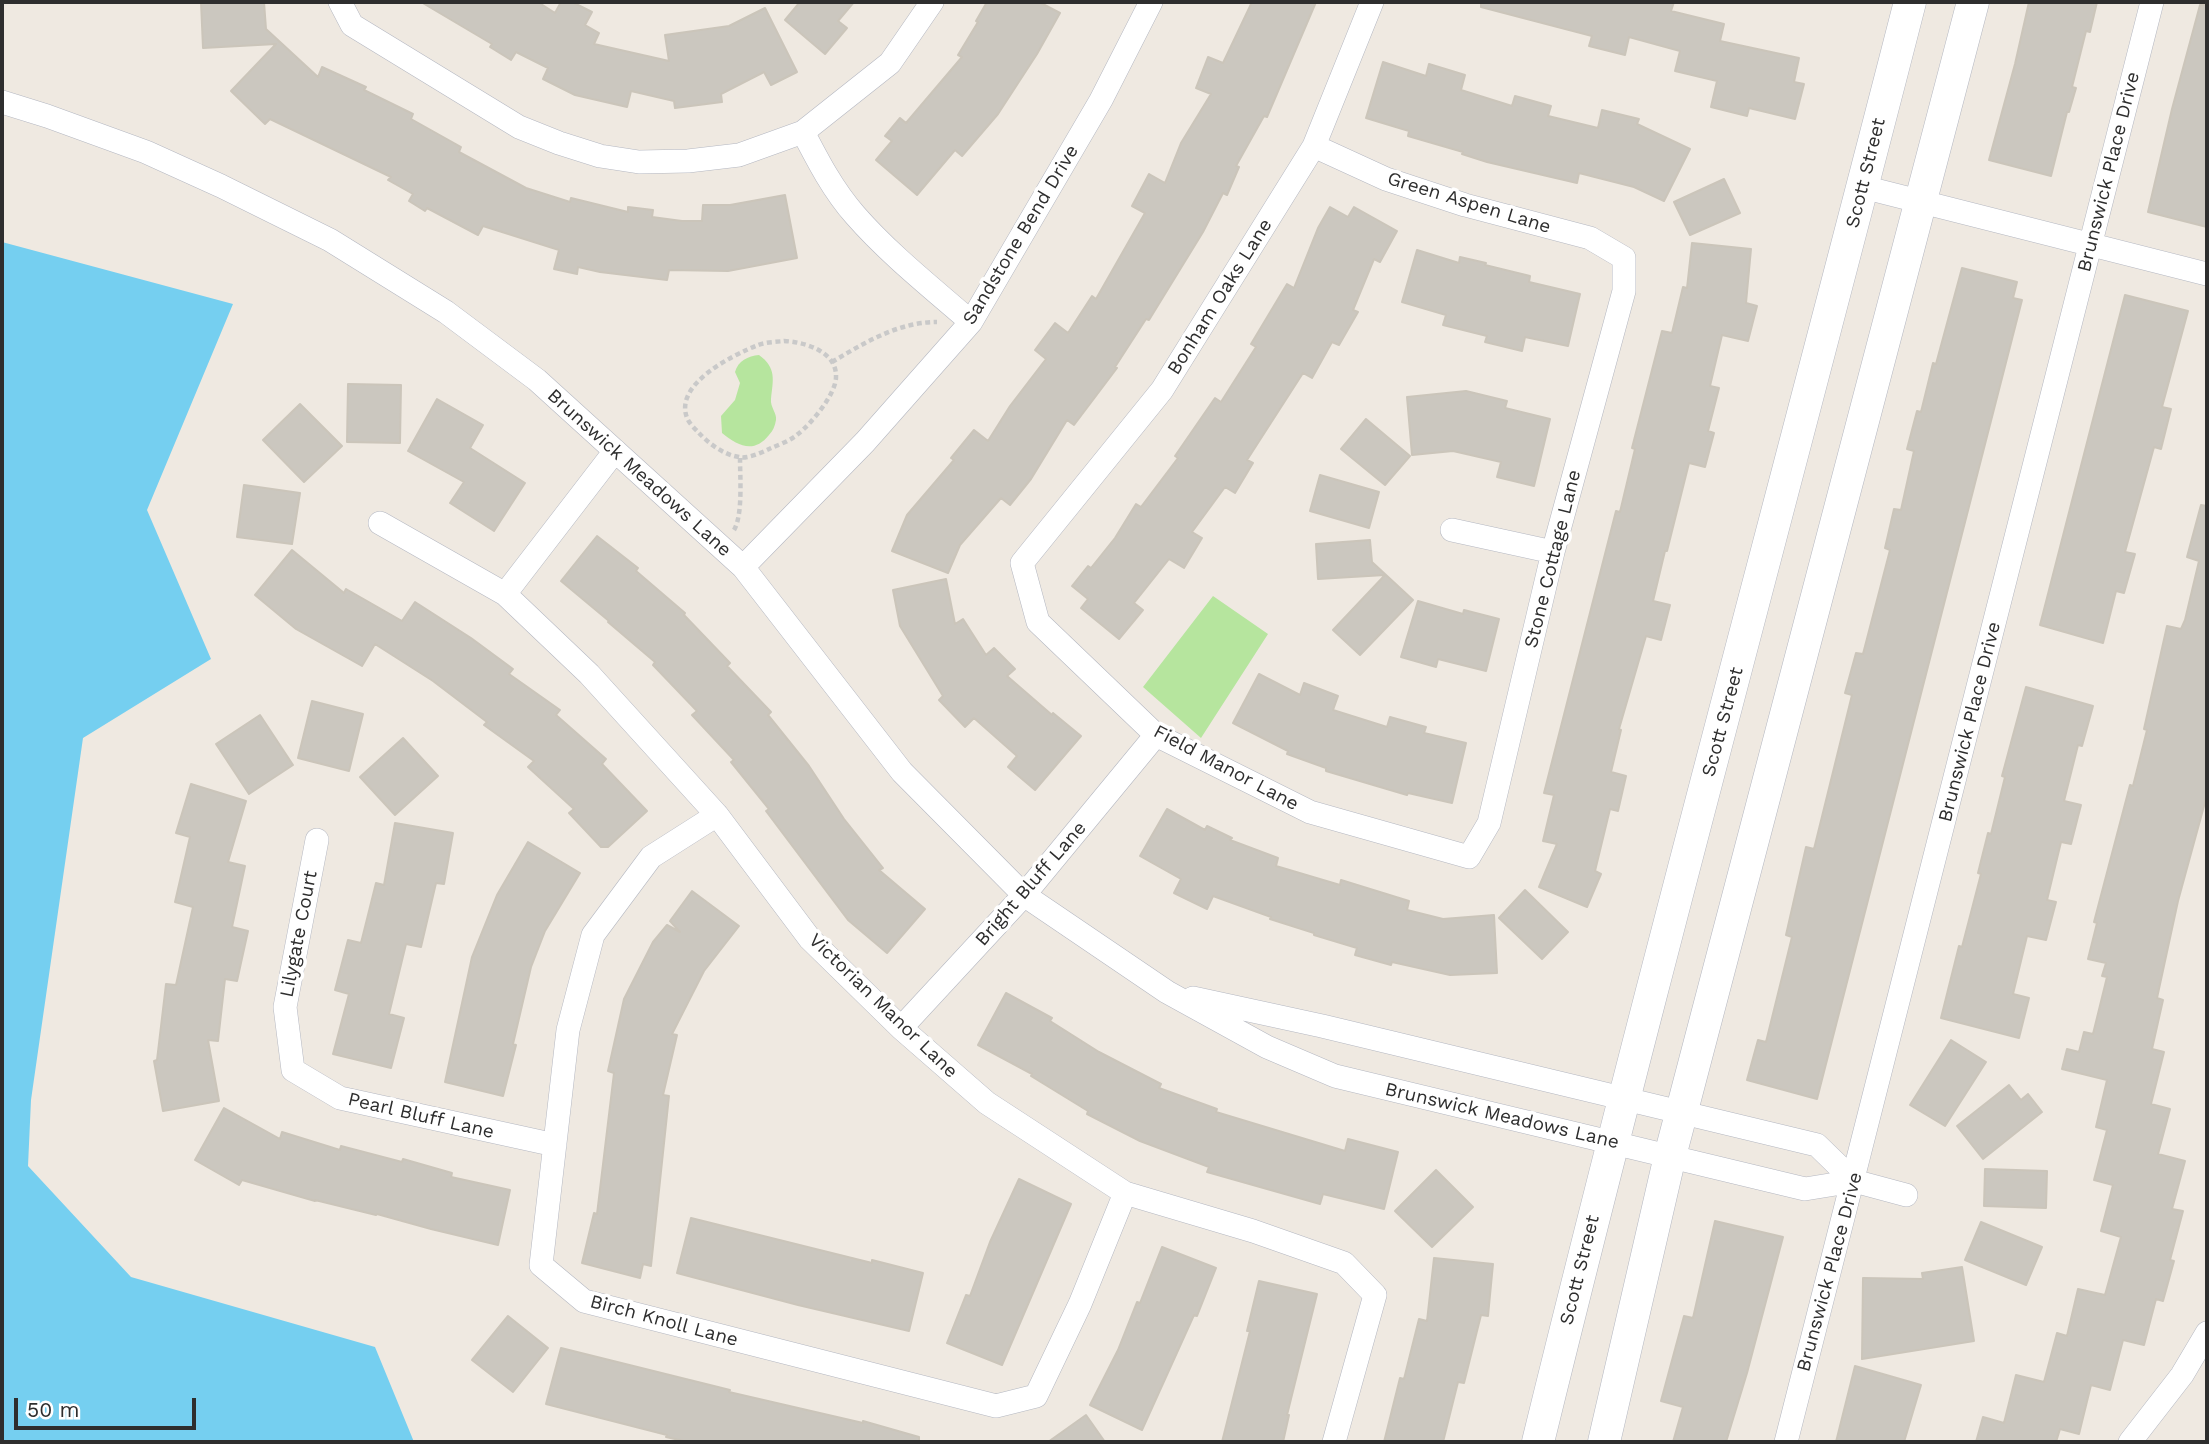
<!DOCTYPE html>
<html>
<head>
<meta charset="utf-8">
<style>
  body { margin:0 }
  #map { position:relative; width:2209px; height:1444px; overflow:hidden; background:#efe9e1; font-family:"Work Sans",sans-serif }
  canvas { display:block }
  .frame { position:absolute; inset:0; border:4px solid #2e2e2e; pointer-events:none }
  .scale { position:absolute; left:14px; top:1398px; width:182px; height:32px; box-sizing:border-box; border:4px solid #2e2e2e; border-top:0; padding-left:9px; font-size:21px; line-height:24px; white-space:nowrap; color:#2e2e2e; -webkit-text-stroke:5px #fff; paint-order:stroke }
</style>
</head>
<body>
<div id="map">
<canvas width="2209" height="1444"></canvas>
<div class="frame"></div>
<div class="scale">50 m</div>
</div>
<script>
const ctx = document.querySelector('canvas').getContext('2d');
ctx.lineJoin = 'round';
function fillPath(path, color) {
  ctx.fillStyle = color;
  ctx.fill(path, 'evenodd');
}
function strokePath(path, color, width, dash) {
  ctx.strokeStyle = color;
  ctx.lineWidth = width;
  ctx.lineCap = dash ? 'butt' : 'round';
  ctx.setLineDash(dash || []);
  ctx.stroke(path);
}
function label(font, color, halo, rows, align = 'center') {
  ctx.font = font + ' "Work Sans",sans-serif';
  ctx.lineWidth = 7;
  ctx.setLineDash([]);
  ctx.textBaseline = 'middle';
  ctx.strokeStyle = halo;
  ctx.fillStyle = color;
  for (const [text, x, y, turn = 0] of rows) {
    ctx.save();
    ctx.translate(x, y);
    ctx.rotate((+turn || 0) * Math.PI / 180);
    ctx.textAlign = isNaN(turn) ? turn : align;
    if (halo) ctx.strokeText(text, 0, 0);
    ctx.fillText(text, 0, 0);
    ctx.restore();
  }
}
const green = new Path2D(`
  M759,355C777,368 773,380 771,399C770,407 777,413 776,420C775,426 773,431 769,435C754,454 738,446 722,433L721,416L735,400L740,383L735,372C738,361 748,356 759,355Z
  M1213,596L1268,634L1201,738L1143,687Z`);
const water = new Path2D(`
  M2,242L233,304L147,510L211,659L83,738L31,1100L28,1166L131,1277L375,1347L414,1442H2Z`);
const building = new Path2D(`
  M201,2H264L266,29L318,77L322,67L366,87L364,90L413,114L411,119L461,147L459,152L526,188L570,202L571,198L628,212V207L653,210L652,217L682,221H702L703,205H730L785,195L797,258L728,271L669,270L667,280L600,272L578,267L577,274L554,269L559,250L483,226L478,235L427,208L425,211L409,201L413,194L388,180L391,177L270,119L265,124L231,91L276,44L203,48Z
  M421,2H538L555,13L561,2H572L592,12L585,25L599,33L594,44L669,61L665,35L729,26L765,8L797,72L771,85L764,72L721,94L722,102L675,108L674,101L631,91L627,107L575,95L543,79L548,68L516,52L511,60L490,47L492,44Z
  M800,2H854L838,21L847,28L825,54L785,20Z
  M987,2H1039L1060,13L1037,54L998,114L962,156L955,150L917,195L876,160L892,141L885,136L900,118L906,123L962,57L958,55L978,22L976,21Z
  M1252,2H1316L1267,117L1264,116L1236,166L1239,167L1227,195L1223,193L1203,232L1149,320L1146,319L1115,367L1117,368L1074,425L1067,420L1031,479L1010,505L1001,498L960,545L948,573L892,551L907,515L954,460L951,458L974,430L988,441L1010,406L1046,359L1035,350L1055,323L1068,333L1092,296L1096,299L1145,213L1132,206L1149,174L1165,183L1181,143L1211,94L1196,88L1208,57L1223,63Z
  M1481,2H1674L1671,11L1724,24L1720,41L1799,58L1794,82L1804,84L1795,119L1749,108L1747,116L1711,107L1717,81L1675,71L1680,51L1629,37L1625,55L1589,46L1592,36L1481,7Z
  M2029,2H2097L2090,32L2086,31L2072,87L2076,88L2069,112H2067L2051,176L1989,160L2015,64Z
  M2200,5H2207V227L2148,212L2172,109Z
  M1383,62L1426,76L1429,64L1465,75L1461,90L1512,106L1515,96L1551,106L1548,116L1598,128L1602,110L1639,119L1637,124L1690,149L1664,201L1634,187L1579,173L1577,183L1487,162L1462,154L1463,152L1408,136L1409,131L1366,118Z
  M1724,179L1740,213L1690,235L1674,202Z
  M1330,207L1348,217L1354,207L1397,231L1380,262L1374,259L1353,310L1358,312L1339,345L1332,342L1312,378L1303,373L1247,460L1253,463L1235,493L1225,487L1192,532L1202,538L1184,568L1169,559L1134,603L1143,610L1119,639L1081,608L1088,599L1072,586L1088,566L1091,568L1115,538L1136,504L1141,507L1178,458L1175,456L1215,398L1221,402L1256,347L1251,344L1287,284L1294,288L1318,228Z
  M1692,243L1751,249L1746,303L1757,306L1748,341L1722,335L1710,386L1719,388L1708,431L1714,433L1705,467L1689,463L1667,551H1665L1653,601L1670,605L1661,640L1646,636L1619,729L1621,730L1611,772L1626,776L1618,811L1610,809L1595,871L1601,874L1587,907L1539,887L1557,844L1543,841L1554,795L1544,793L1616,511L1620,512L1635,449L1632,448L1662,331L1672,333L1683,287L1687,288Z
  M1417,250L1459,263L1460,257L1486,263L1485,265L1530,276L1529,282L1580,294L1568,346L1525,337L1522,351L1485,342L1487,336L1443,325L1446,315L1402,302Z
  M1962,268L2017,282L2013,298L2022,300L1817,1099L1747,1080L1758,1040L1766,1042L1792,937L1786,935L1806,847L1814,849L1852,695L1845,693L1856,653L1863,654L1890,550L1885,548L1894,509L1901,510L1914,451L1907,449L1917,411L1921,412L1933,363L1936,364Z
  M2125,295L2188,311L2162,407L2171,409L2161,449L2154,447L2125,552L2135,554L2124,593L2116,591L2103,643L2040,625Z
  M348,384L401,385L400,443L347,442Z
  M1466,391L1507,401L1505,408L1550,419L1534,486L1497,477L1501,462L1453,451L1412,455L1407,397Z
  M437,399L483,425L470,448L525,483L494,531L450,503L464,482L408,451Z
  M300,404L342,446L304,482L263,440Z
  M1366,419L1410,456L1385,485L1341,449Z
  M1320,475L1379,492L1369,528L1310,511Z
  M244,485L300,493L292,544L237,537Z
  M2201,505L2207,506V795L2178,901L2157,998L2163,1000L2152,1049L2164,1052L2151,1104L2170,1109L2158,1154L2185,1161L2172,1209L2183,1211L2170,1260L2174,1261L2163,1301L2156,1299L2144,1345L2123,1340L2110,1390L2091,1385L2079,1434L2060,1429L2056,1442H1976L1983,1417L2004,1423L2016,1375L2044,1382L2057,1333L2067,1336L2078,1289L2105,1295L2121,1237L2101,1231L2113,1185L2094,1180L2107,1130L2096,1127L2107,1080L2062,1069L2067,1049L2079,1052L2084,1032L2093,1034L2107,977L2102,976L2106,963L2088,959L2097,923L2094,922L2130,785L2133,786L2147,730L2144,729L2167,626L2181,629L2185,620L2199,561L2187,557Z
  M597,536L638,568L636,571L685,613L684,615L730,663L727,666L771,712L768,715L809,766L844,819L883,868L879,870L925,909L887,953L848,920L766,811L769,809L731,762L734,760L692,715L697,711L653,665L655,662L608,622L609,621L561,581Z
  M1370,540L1372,562L1413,600L1360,655L1333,630L1385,575L1318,579L1316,544Z
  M292,550L344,593L346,589L402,621L415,602L471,638L513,669L509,674L560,710L556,715L606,759L602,764L647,811L608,847H601L569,813L574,809L528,767L534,761L484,725L487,722L433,681L375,644L362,666L296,629L255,595Z
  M946,579L955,624L963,619L986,655L994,648L1015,669L1007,676L1052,715L1053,713L1081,736L1035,790L1008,767L1017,756L974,718L965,727L939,700L943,696L900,626L893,590Z
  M1418,601L1463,614L1464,610L1499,619L1486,671L1438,659L1436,667L1401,657Z
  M1259,674L1300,695L1304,683L1338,696L1333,710L1387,727L1390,717L1426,727L1424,733L1466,743L1452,803L1408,793L1407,795L1326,771V768L1287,754L1288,751L1233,723Z
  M2026,687L2093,706L2082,746L2078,745L2064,801L2081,805L2071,844L2061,842L2047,900L2056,902L2046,940L2027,936L2013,994L2029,998L2019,1038L1941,1018L1959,946L1962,947L1981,874L1978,873L1988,833L1991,834L2005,777L2002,776Z
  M312,701L363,714L349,771L298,758Z
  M260,715L293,765L249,794L216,744Z
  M403,738L438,776L395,815L360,777Z
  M191,784L246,801L228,862L245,866L232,927L248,931L237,981L225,979L218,1041L208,1040L219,1101L163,1111L154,1061L157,1060L166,984L176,985L193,907L175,902L190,837L176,833Z
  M1167,809L1205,830L1207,826L1232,838L1230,840L1278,858L1276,866L1340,885L1341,880L1409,901L1407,910L1443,919L1494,915L1497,973L1450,975L1392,962L1391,965L1355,955L1357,948L1314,935V933L1270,919L1271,917L1213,896L1207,909L1174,893L1181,879L1140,856Z
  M395,823L453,833L444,884L436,883L421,947L406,944L389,1014L404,1018L391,1068L333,1054L349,994L335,990L348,940L361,943L376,883L384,885Z
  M528,842L580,873L545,931L531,967L513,1044L516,1045L503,1096L445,1082L472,957L497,895Z
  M1525,890L1568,932L1542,959L1499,918Z
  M692,891L739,926L704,971L672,1034L677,1035L663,1095L669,1096L651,1266L643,1264L640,1278L582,1263L594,1213L597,1214L614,1073L608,1071L624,999L653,942L667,925L680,932L670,921Z
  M1006,993L1052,1018L1050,1021L1099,1052L1161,1084L1159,1088L1217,1109L1216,1112L1345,1151L1348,1139L1398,1152L1384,1209L1323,1194L1320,1204L1207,1172L1209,1167L1140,1141L1087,1114L1088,1111L1031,1076L1032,1074L978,1045Z
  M1951,1040L1986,1062L1945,1126L1910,1105Z
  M2009,1085L2021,1100L2028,1094L2042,1112L1983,1159L1957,1126Z
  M224,1108L280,1139L282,1132L340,1150L341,1146L402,1162L403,1159L452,1173L451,1177L510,1190L498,1245L431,1229L377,1214L376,1215L315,1200V1201L242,1180L239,1185L195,1160Z
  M1985,1169L2047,1171L2046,1208L1984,1206Z
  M1436,1170L1473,1207L1432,1247L1395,1211Z
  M1019,1179L1071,1204L1002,1365L947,1343L966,1295L970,1296L990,1242Z
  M691,1218L872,1263V1260L923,1273L909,1331L798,1305L677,1273Z
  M1715,1221L1783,1237L1747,1373L1726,1442H1673L1683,1407L1661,1401L1684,1316L1693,1318Z
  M1981,1222L2042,1247L2026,1285L1965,1260Z
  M1162,1247L1216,1268L1197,1316L1194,1315L1142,1430L1090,1405L1118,1350L1137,1302L1140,1303Z
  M1434,1258L1493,1264L1488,1316L1481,1315L1464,1383L1458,1382L1443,1442H1384L1400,1378L1404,1379L1419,1319L1427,1321Z
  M1962,1267L1974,1341L1862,1359L1863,1278L1923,1279L1922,1273Z
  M1259,1281L1317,1294L1287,1415H1289L1283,1442H1222L1250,1331H1247Z
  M508,1316L548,1348L513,1392L472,1360Z
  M561,1348L730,1390L729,1392L863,1423V1421L919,1437V1442H688L666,1437L667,1435L546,1404Z
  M1855,1366L1921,1385L1904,1442H1836Z
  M1086,1415L1105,1442H1048Z`);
const path = new Path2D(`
  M784,341C804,342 837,351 836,377C836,394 811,424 798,434C790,441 778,445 769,449C761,453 747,459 739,457C724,455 708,443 698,432C695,429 690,424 688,420C671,385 733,355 758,345C766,342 776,342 784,341Z
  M832,362C864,343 898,322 937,322
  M734,530C743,515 740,477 740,458`);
const street = new Path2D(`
  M340,2L352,25L519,127L559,143L600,156L639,162L688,161L739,155L803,132L890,63L932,2
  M2,102L47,116L146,152L221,186L330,240L446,312L537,380L743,567L902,772L1024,895L1167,992L1267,1047L1335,1076L1805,1189L1854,1181L1906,1195
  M803,132C818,161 833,190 855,215C889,254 932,288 971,322
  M1314,146L1386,179L1465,205L1590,238L1624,258V291L1553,552L1489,823L1469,857L1310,812L1156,735L1038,622L1022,563L1162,390L1314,146L1372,2
  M1863,187L2207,274
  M380,523L505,594L589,674L717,815L810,939L901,1028L987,1103L1125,1193L1253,1231L1344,1263L1375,1295L1334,1442
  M1452,530L1553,552
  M743,567L865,442L971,322L1101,100L1151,2
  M505,594L615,451
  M717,815L651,857L593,935L568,1030L541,1265L584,1301L996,1406L1036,1396L1080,1304L1125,1193
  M317,840L285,1007L293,1070L340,1098L555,1145
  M1193,998L1322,1026L1817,1145L1854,1181
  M901,1028L1024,895L1156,735
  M1786,1442L2152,2
  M2130,1442L2182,1375L2207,1333`);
const secondary = new Path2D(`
  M1538,1442C1656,961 1787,482 1910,2
  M1604,1442L1670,1156L1973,2`);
const streetNames = [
  ["Brunswick Place Drive",2109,172,-76],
  ["Scott Street",1866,173,-76],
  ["Green Aspen Lane",1469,203,17],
  ["Sandstone Bend Drive",1021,235,-59],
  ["Bonham Oaks Lane",1220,297,-58],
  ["Brunswick Meadows Lane",639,473,42],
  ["Stone Cottage Lane",1553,559,-76],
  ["Scott Street",1723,722,-75],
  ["Brunswick Place Drive",1970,722,-76],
  ["Field Manor Lane",1226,768,28],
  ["Bright Bluff Lane",1031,884,-49],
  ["Lilygate Court",299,934,-79],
  ["Victorian Manor Lane",883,1006,44],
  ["Pearl Bluff Lane",421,1116,13],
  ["Brunswick Meadows Lane",1502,1116,13],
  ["Scott Street",1580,1270,-76],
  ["Brunswick Place Drive",1830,1272,-75],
  ["Birch Knoll Lane",664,1321,15]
];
fillPath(green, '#b6e59e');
fillPath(water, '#75cff0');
fillPath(building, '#cbc7bf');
strokePath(building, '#cbc5ba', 2);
strokePath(street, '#b4b7c1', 24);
strokePath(secondary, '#b4b7c1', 33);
strokePath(path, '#c9c9c9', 4.5, [5, 3.5]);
strokePath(street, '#fff', 23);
strokePath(secondary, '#fff', 32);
label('19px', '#2e2e2e', '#fff', streetNames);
</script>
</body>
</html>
